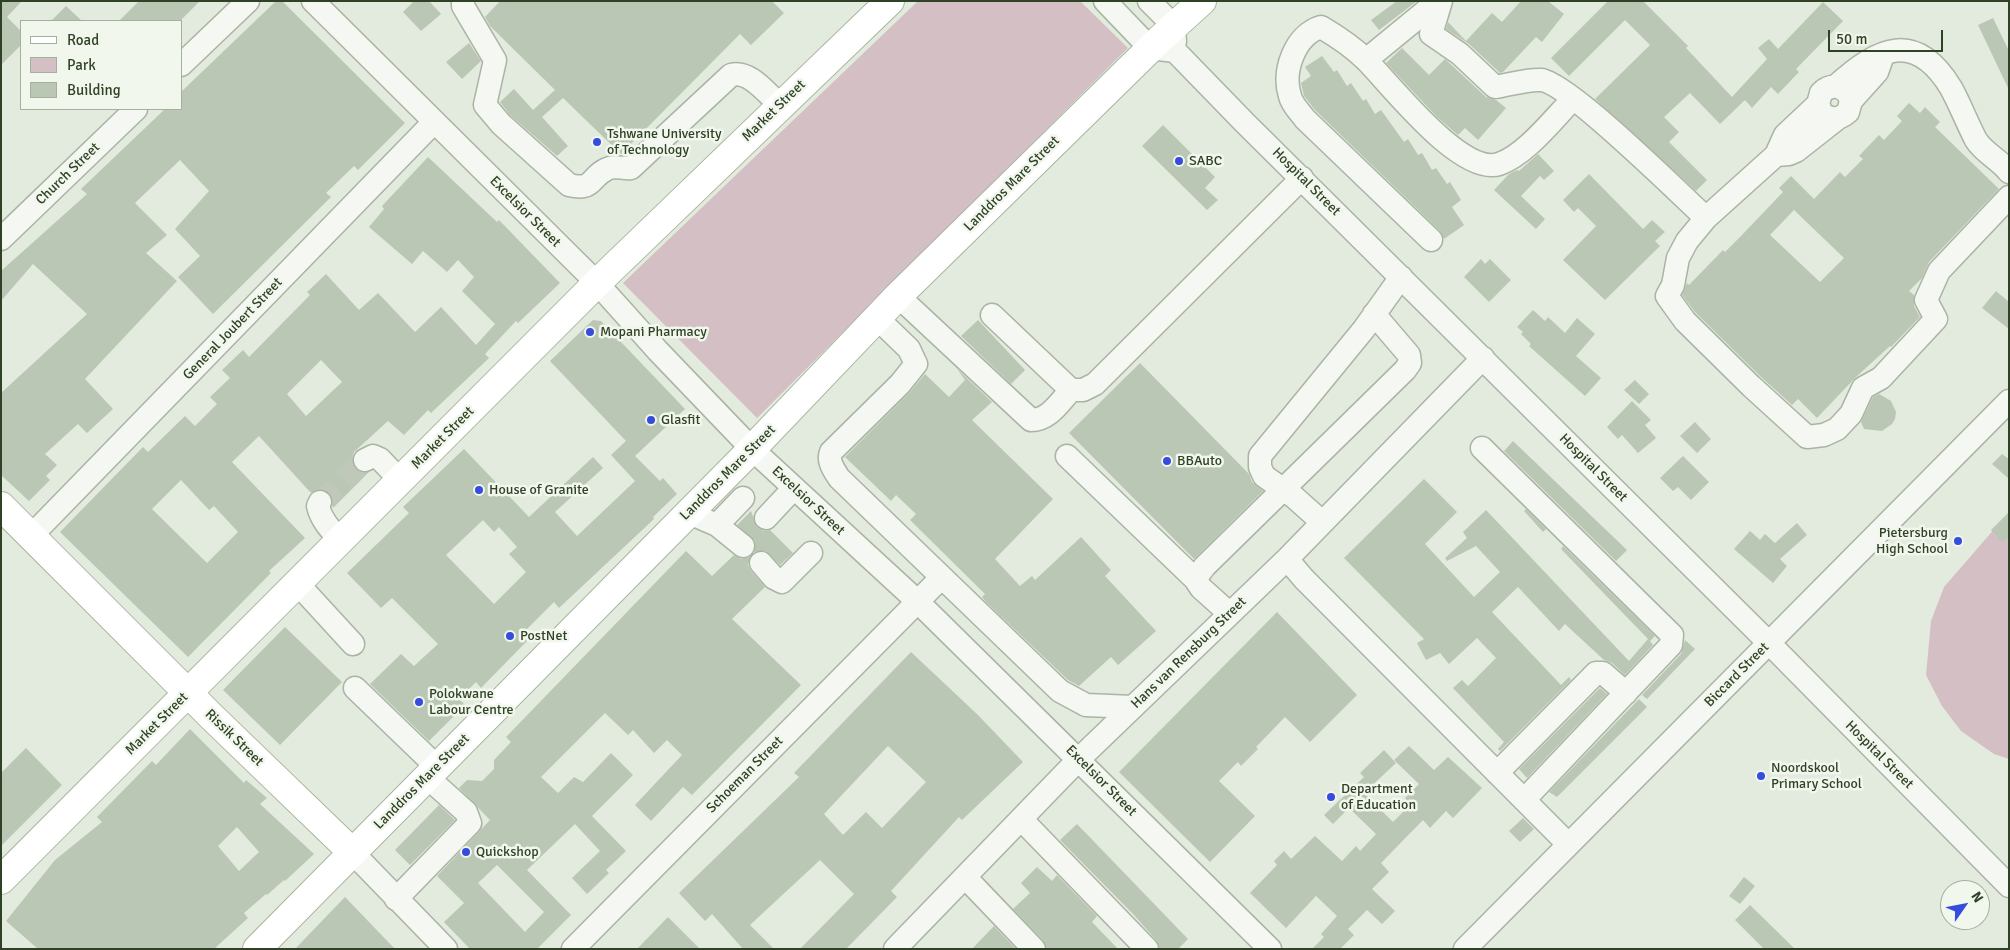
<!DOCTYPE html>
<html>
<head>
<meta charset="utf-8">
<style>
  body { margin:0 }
  #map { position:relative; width:2010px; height:950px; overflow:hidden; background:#e3eade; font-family:Signika,sans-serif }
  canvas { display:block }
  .frame { position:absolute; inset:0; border:2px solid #304226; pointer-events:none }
  .legend { position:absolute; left:20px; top:20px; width:162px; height:90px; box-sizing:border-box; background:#f2f7ee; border:1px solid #a4af9e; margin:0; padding:6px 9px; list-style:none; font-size:15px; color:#304226 }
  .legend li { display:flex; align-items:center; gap:10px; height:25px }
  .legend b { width:25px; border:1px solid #a4af9e }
  .north { position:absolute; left:1940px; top:880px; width:50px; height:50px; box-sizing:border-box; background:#f2f7ee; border:1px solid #a4af9e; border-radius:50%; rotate:57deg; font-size:14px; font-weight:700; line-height:20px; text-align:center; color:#304226 }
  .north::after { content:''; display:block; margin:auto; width:18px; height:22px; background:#354cdd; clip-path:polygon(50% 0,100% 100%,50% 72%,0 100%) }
  .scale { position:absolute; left:1828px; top:30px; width:115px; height:22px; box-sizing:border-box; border:2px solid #304226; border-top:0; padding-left:6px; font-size:15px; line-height:18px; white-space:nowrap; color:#304226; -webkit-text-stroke:4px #f2f7ee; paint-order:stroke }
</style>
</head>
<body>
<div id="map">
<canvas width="2010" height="950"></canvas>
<div class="frame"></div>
<ul class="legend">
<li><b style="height:6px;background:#fff"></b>Road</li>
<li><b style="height:14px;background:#d4bfc4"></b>Park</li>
<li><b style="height:14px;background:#bbc7b5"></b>Building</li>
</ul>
<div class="north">N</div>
<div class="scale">50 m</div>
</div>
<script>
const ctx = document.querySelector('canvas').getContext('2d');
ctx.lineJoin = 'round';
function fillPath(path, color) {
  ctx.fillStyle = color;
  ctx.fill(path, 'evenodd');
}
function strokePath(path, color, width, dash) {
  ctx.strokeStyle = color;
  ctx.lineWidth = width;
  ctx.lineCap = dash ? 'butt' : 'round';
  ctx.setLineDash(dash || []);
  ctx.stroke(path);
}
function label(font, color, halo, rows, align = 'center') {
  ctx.font = font + ' Signika,sans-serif';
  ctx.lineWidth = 5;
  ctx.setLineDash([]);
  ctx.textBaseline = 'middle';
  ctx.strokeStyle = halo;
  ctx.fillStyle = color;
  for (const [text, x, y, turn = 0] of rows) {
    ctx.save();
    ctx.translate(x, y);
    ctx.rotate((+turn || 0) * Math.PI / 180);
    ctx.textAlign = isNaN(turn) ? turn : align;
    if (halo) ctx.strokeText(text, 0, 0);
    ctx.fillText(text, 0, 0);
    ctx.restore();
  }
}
const green = new Path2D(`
  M918,1H1080L1128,48L757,418L623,283Z
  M2009,512V759L1994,754L1961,731L1942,706L1926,675L1931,621L1944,587Z`);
const building = new Path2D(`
  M1,1H22L7,17L21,31V45L1,65Z
  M139,1H200L180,21H119Z
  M276,1H282L405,123L358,170L354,166L326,193L331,197L213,314L178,277L200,256L175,229L209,191L180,160L135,203L167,235L146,253L177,281L85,379L113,409L87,433L78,424L45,454L57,465L46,476L50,480L29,501L1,475V393L87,314L33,264L1,301V271L87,194L81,189L165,109H181V92Z
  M414,1H429L441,14L421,31L403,12Z
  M500,1H772L784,13L751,45L740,34L621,154L563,98L542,117L568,146L557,156L510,115L500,102L514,89L533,110L555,90L490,26L485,17Z
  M1397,1H1417L1379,30L1371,20Z
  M1521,1H1548L1564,14L1542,42L1536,37L1503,72L1500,73L1469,44L1446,29L1448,22L1466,41L1492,13L1502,22Z
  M1608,1H1643L1688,46L1686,48L1732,97L1767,59L1758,48L1769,39L1778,49L1823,2L1843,21L1796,69L1799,72L1778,94L1771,87L1752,108L1745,100L1720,124L1690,93L1664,117L1679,132L1669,142L1707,180L1696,191L1595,99L1650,45L1625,20L1569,76L1551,58Z
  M66,6L82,21H51Z
  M1993,18L2009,51V90L1978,25Z
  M469,43L481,61L462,79L446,62Z
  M1402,48L1429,75L1445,59L1486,97L1496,100L1506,108L1478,140L1465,128L1458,135L1437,117L1386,63Z
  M1322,56L1334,72L1337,70L1347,86L1351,83L1363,101L1366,99L1375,114L1381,110L1404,142L1408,139L1418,155L1422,153L1432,170L1436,168L1447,184L1450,182L1461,200L1452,207L1464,225L1444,239L1440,231L1315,110L1304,96L1301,83L1311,76L1305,67Z
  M1909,103L1920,113L1925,107L1940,122L1935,127L1999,189L1929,262L1922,278L1909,291L1914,295V306L1920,317L1891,347L1890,346L1856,377L1817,418L1798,399L1792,405L1760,376L1695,312L1682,295L1687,283L1689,285L1723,250L1725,252L1741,236L1783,192L1779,188L1791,176L1814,199L1840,172L1845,177L1863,159L1859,156L1879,135L1884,140L1902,121L1897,116ZM1794,210L1844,258L1820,282L1770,235Z
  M1163,125L1215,177L1205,188L1218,200L1207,210L1142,146Z
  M1538,154L1554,171L1544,180L1540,176L1521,196L1545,219L1536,229L1494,190L1509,174L1517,170L1519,171Z
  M428,157L497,222L499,220L560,283L518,323L516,321L485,354L489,358L431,413L428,410L404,435L388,421L354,452L352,459L354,466L358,471L369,472L333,508L331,494L320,489L311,493L259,436L232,462L305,538L269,571L271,573L188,657L60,532L143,447L148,452L185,416L195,426L217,404L210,397L230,378L222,370L243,350L249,357L310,295L307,292L326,274L359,310L378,293L415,332L441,307L476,345L495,324L462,291L474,277L458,260L447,272L423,251L412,264L369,227L384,209L382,206ZM321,360L342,382L306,416L287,394ZM181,480L209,510L214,506L238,532L207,563L152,509Z
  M1589,174L1643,229L1652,220L1665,232L1655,241L1660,246L1605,300L1563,260L1596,226L1578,208L1574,212L1563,200Z
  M1481,259L1485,264L1490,259L1511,280L1489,302L1464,277Z
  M1996,291L2009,302V329L1982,308Z
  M1533,310L1545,321L1548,317L1565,333L1577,318L1595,334L1576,356L1601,378L1585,396L1529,346L1531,344L1521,334L1523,332L1517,327Z
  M593,320L601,321L685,409L635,456L660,481L663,478L677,494L653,517L654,519L559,608L554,602L521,635L527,641L481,688L476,682L459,699L465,705L429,741L370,684L401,654L414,666L438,644L392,598L381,608L347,573L409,513L403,507L464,449L529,517L593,457L603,468L555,512L577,536L635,481L611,455L626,441L550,361ZM483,520L494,532L499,527L517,547L509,554L526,572L494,604L446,555Z
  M978,320L1025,370L1011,384L961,336Z
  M1140,363L1249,474L1252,482L1263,491L1194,559L1069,433Z
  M957,369L992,402L972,420L1053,499L995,559L1020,586L1032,576L1035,580L1081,537L1111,570L1105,576L1156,631L1118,665L1111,657L1079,686L1068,680L986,602L982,597L985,594L910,520L916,514L896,495L891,501L845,457L909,393L925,374L949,397L965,380Z
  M1635,380L1649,394L1639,404L1624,390Z
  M1879,394L1891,401L1896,412L1895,419L1892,424L1882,431L1864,429L1861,422L1873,397Z
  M1632,401L1651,420L1645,425L1656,438L1638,453L1622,435L1618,439L1607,427Z
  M1695,422L1711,439L1697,453L1680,436Z
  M1513,441L1627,550L1616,561L1504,451Z
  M2002,454L2009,459V479L1992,464Z
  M1683,456L1709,482L1691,500L1678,487L1673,491L1660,478Z
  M1424,479L1457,512L1425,544L1474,597L1500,572L1476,546L1447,561L1445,558L1467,538L1463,532L1486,510L1629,661L1648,639L1561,549L1563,546L1655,636L1650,641L1653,645L1625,675L1612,663L1604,660L1565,624L1559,631L1518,587L1492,612L1561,685L1569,677L1571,680L1500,751L1498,749L1504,742L1453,688L1462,680L1468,686L1496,658L1477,638L1449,664L1440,653L1426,660L1417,643L1424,639L1344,558Z
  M1526,509L1546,529L1543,532L1524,511Z
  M751,511L757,527L763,531L770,530L793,553L780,565L766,551L754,552L755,541L737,525Z
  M2009,512V536L2002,542L1991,530Z
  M1797,523L1807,535L1780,559L1787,566L1773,583L1734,549L1750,531L1760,540L1765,534L1775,543Z
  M686,551L712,576L734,555L741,559L750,557L748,565L751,571L765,587L732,619L801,685L692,795L683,787L651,821L635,805L682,755L667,740L654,753L633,730L628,735L605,713L541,777L558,793L574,777L583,782L611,753L633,775L592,816L626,851L606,870L609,873L587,894L572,878L600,851L575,824L527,870L571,915L537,949H470L444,922L464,903L437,876L490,820L459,788L467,780L482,781L494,769V760L511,742L506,737ZM497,865L544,912L525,932L478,883Z
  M1277,612L1357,695L1310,742L1285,717L1256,747L1258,749L1241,766L1238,762L1219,781L1255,816L1210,862L1119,772Z
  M285,627L342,682L280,745L223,690Z
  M1685,640L1695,649L1647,699L1642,695L1681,654Z
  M911,652L978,715L1023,762L962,820L959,817L891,891L897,897L846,949H800L854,894L820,860L750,925L774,949H743L712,914L705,921L679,893L799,777L794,773ZM888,746L926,782L882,828L866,812L843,835L824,814Z
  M1600,688L1607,694L1527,778L1519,769Z
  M1639,699L1647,707L1557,797L1549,792Z
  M190,729L244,783L246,780L267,798L260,804L314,854L285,881L284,880L267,895L266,894L244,913L248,918L214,949H38L6,921L55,860L102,822L97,817L152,761L156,765ZM237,827L259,852L239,871L218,846Z
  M1409,746L1434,770L1448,757L1482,788L1453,818L1446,811L1430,828L1423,820L1381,863L1389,872L1372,889L1395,911L1382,924L1367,910L1348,929L1354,935L1340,949H1312L1324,937L1321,934L1337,916L1316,896L1286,928L1250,893L1277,865L1274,861L1284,851L1291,859L1315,836L1342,861L1356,846L1360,851L1376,834L1349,808L1333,824L1324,815L1364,777L1360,773L1384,750L1396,763L1364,793L1393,822L1411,804L1405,798L1419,784L1394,760Z
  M26,748L62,785L1,846V773Z
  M439,805L455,820L410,865L395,850Z
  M1523,818L1534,829L1520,842L1509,831Z
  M1077,824L1188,939L1178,949H1160L1156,940L1134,915L1060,840Z
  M1037,867L1052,881L1057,875L1097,916L1092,922L1118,949H1047L1043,940L1013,909L1030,893L1021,883Z
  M1744,877L1755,886L1740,904L1729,896Z
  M345,897L395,949H295Z
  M1750,905L1795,949H1764L1735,920Z
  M668,917L700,949H637Z
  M994,926L1016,949H972Z`);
const minorTunnel = new Path2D(`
  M320,502L365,460`);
const minor = new Path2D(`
  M313,1L597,283L658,351L752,449L917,601L1270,949
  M463,1V6L495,60L485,105L501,124L569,185C595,191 589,177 607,169C614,165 623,169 631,168L731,75C750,70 767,94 780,105
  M1105,1L1150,48L1175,51L1245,123L1769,643L2009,886
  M1149,1L1174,26L1175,42
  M1441,1L1431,34L1460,54L1495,87C1509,85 1527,79 1541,80C1567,82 1680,194 1706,218
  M1366,60L1438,1
  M181,65L248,1
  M1836,86C1878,48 1915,29 1951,88C1960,104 1967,123 1976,140C1984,153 1999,159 2009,172
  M1851,101L1877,72L1883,55
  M1818,104L1822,114C1832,120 1839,120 1848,112L1851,101C1847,86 1832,82 1821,93L1818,104L1785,135L1776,155L1706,218L1687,241L1678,258L1673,285L1667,296L1685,321L1751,386L1807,437L1824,435L1837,429L1851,414L1863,388L1881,378L1936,319L1926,300L1939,271L2009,197
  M1776,155L1789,154L1796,151L1838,118
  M1,239L136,109
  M1431,240L1305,119C1300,112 1292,105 1290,96C1282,71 1295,35 1321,27C1338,37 1352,46 1366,60C1392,86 1461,176 1499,164C1526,155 1554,118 1573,99
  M898,296L1031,420C1049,420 1059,403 1071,390
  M992,315L1071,390H1083L1095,384L1302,178
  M878,319L909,349L916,364L900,384L831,452C827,461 834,470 839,478L1060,691L1086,705L1133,707
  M1482,448L1672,635L1671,645L1524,800
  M1067,456L1195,579
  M365,460L373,456L380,459L400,480
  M320,502L318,506C321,520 331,530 340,540
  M689,513L717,525L743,546
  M766,518L793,489
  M1322,522L1294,497L1264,476L1260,467V456L1364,329L1401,277
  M717,525L743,498
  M32,535L434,122
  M1287,559L1304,579L1568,844
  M761,563L774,578L782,582L811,553
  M297,583L353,644
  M1230,614L1201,588L1195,579L1205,566L1405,370L1410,363L1409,355L1374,314
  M355,688L437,767
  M1497,773L1596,673H1603L1626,693
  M1021,819L1147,949
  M352,852L446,949
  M965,877L1034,949
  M396,899L470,823L466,812L427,777
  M573,949L941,578
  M895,949L1079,759L1287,559L1483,358
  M1465,949L2009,401`);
const major = new Path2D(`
  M1,506L213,718L352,852
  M1,880L597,283L890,1
  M257,949L752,449L898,296L1160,39L1202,1`);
const markers = [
  [597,142,5,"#354cdd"],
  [1179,161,5,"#354cdd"],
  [590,332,5,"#354cdd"],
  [651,420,5,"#354cdd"],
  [1167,461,5,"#354cdd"],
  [479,490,5,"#354cdd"],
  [1958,541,5,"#354cdd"],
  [510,636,5,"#354cdd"],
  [419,702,5,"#354cdd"],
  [1761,776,5,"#354cdd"],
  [1331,797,5,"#354cdd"],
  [466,852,5,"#354cdd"]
];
const streetNames = [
  ["Market Street",774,111,-44],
  ["Church Street",68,174,-44],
  ["Hospital Street",1306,182,45],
  ["Landdros Mare Street",1012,184,-45],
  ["Excelsior Street",525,212,45],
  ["General Joubert Street",233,329,-46],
  ["Market Street",443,438,-45],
  ["Hospital Street",1593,468,45],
  ["Landdros Mare Street",728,473,-45],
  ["Excelsior Street",808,501,43],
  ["Hans van Rensburg Street",1189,653,-44],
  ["Biccard Street",1737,675,-45],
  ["Market Street",157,724,-45],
  ["Rissik Street",234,738,44],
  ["Hospital Street",1879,755,45],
  ["Schoeman Street",745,775,-45],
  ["Excelsior Street",1101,781,45],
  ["Landdros Mare Street",422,782,-45]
];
const poiNames = [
  ["Tshwane University",607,134],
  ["of Technology",607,150],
  ["SABC",1189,161],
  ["Mopani Pharmacy",600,332],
  ["Glasfit",661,420],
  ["BBAuto",1177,461],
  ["House of Granite",489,490],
  ["Pietersburg",1948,533,"right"],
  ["High School",1948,549,"right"],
  ["PostNet",520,636],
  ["Polokwane",429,694],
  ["Labour Centre",429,710],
  ["Noordskool",1771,768],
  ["Primary School",1771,784],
  ["Department",1341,789],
  ["of Education",1341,805],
  ["Quickshop",476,852]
];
fillPath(green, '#d4bfc4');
fillPath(building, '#bbc7b5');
strokePath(minorTunnel, '#bfc8b9', 22, [22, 11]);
strokePath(minor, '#aab4a3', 25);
strokePath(major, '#a6b79c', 30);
strokePath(minor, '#f4f7f2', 22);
strokePath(major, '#fff', 28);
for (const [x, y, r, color] of markers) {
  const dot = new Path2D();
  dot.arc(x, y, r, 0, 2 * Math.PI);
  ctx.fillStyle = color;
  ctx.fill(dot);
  strokePath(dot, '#f2f7ee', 2);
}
label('14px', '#304226', '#f2f7ee', streetNames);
label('14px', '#304226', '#f2f7ee', poiNames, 'left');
</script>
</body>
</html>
